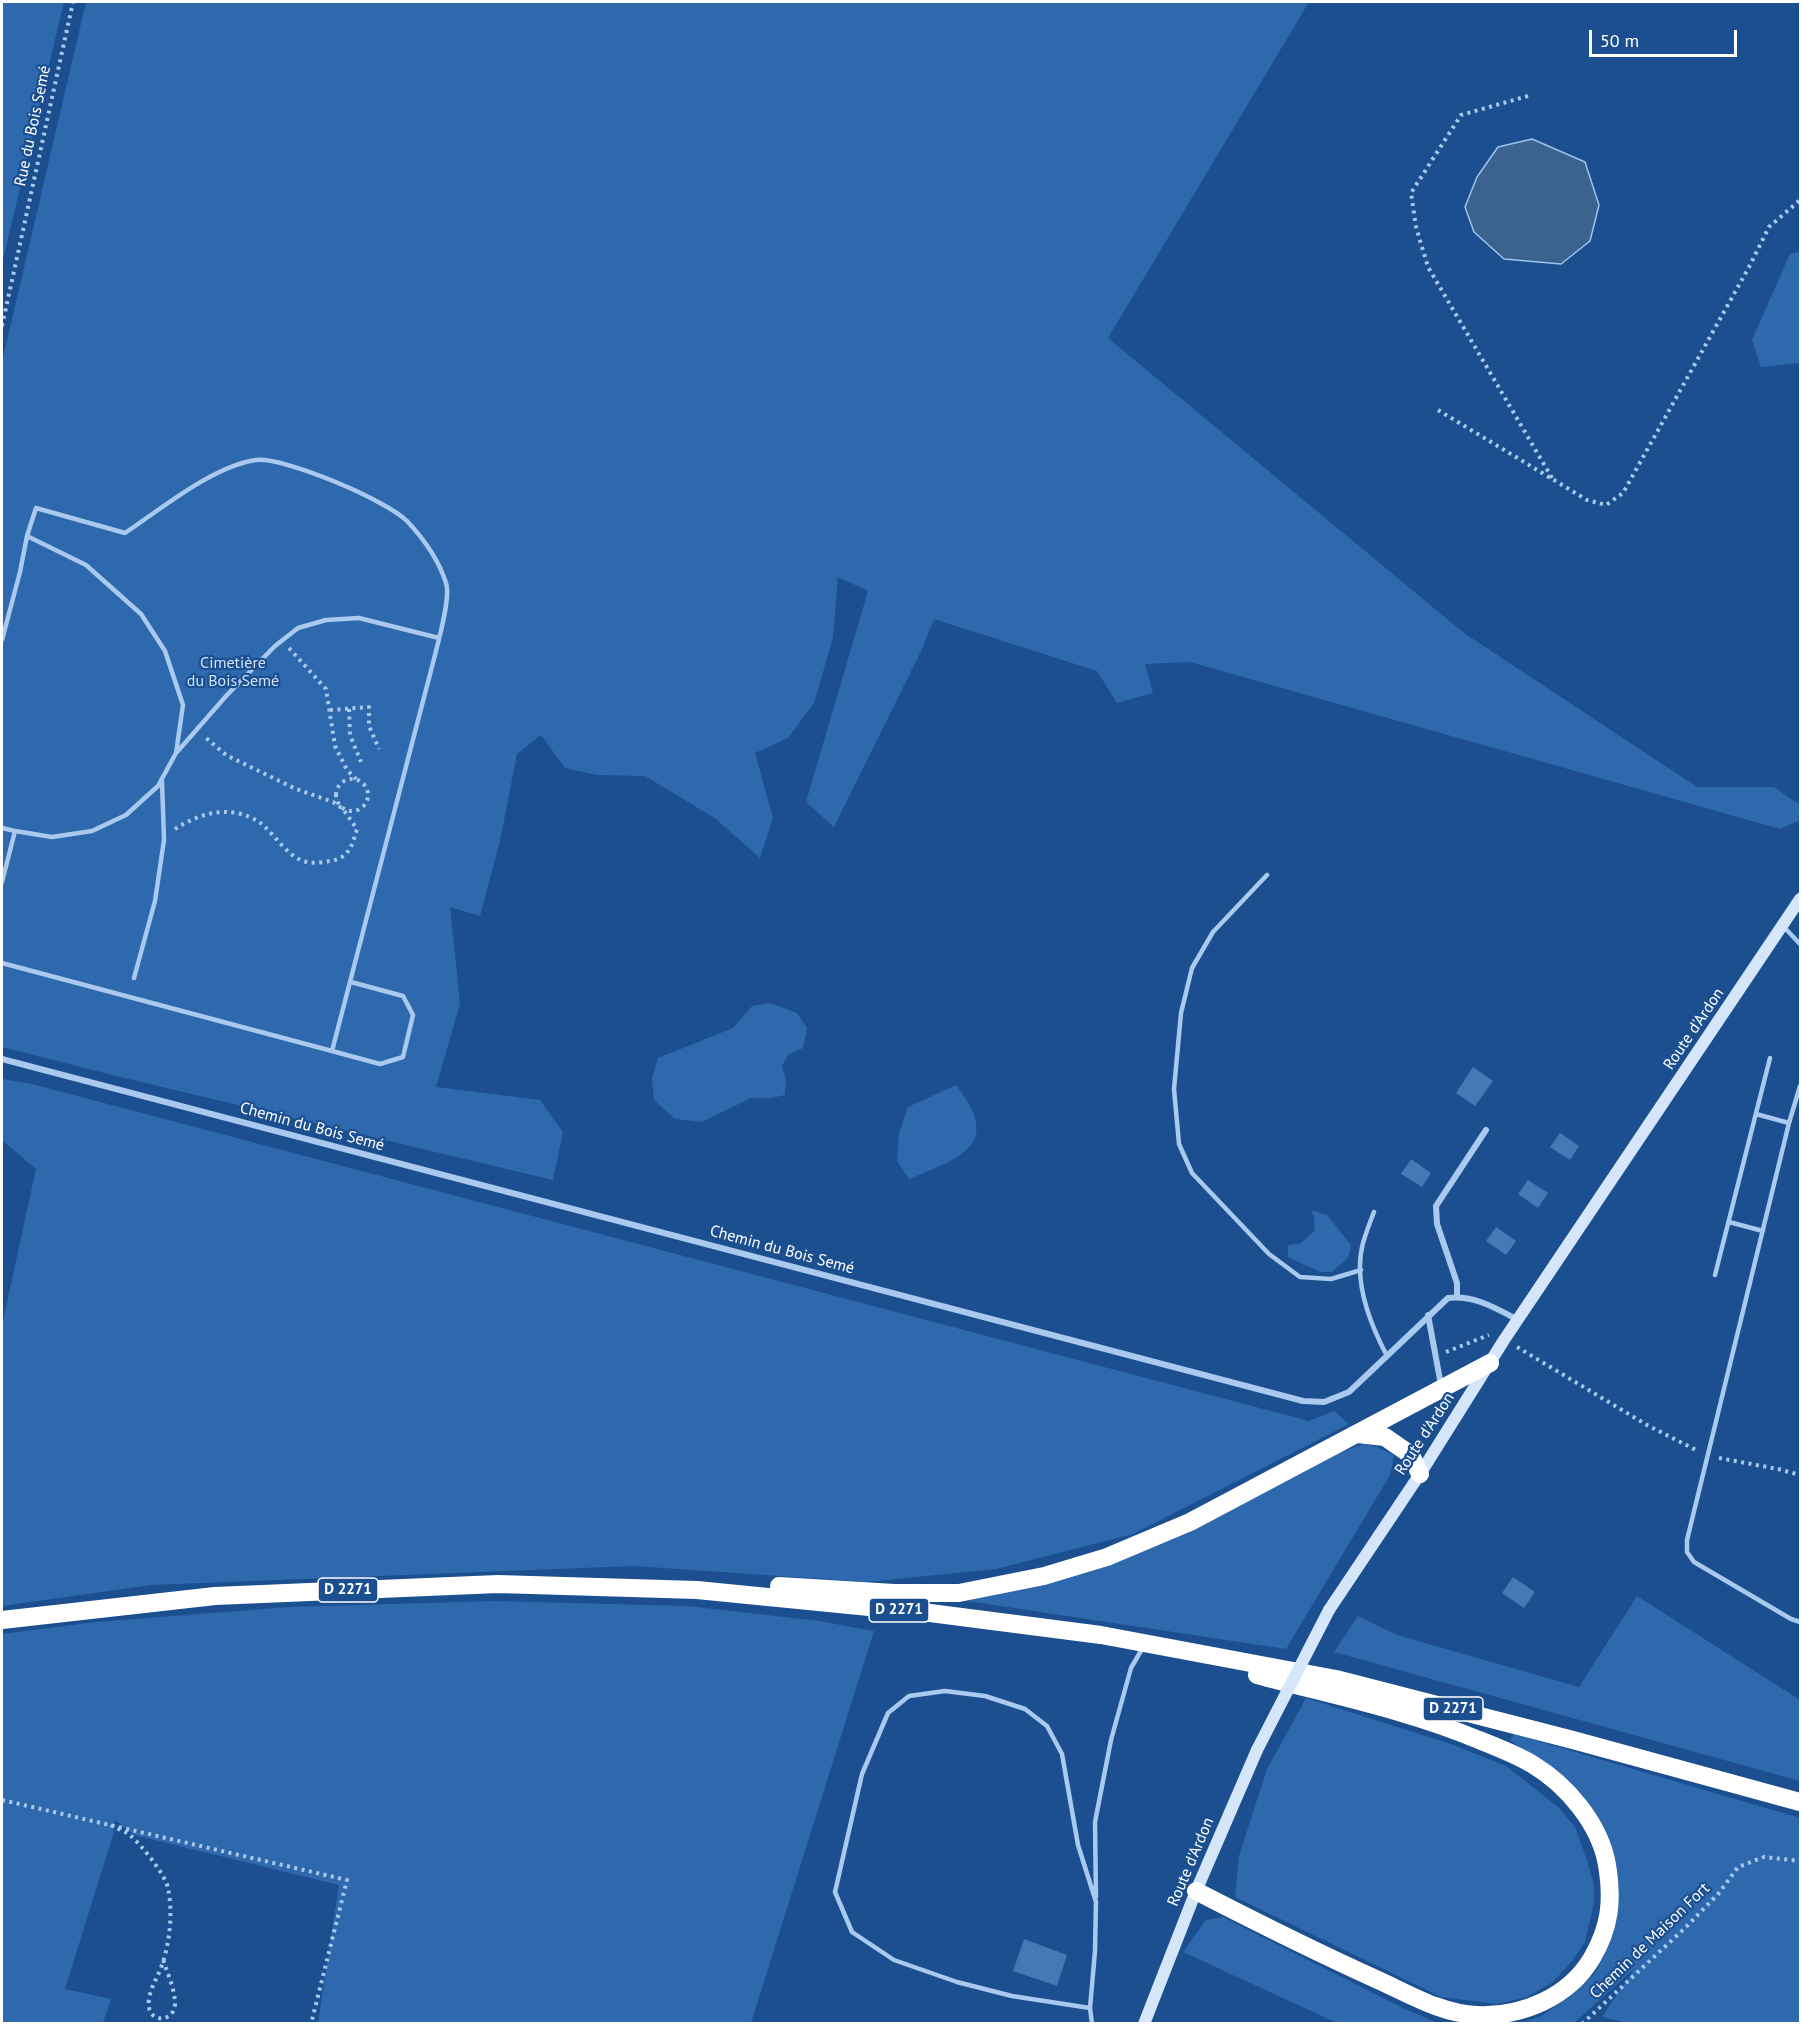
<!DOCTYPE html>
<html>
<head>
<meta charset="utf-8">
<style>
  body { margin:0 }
  #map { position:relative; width:1802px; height:2025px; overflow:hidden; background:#1b4f8f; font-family:"PT Sans",sans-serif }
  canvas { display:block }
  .frame { position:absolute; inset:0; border:3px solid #fff; pointer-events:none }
  .scale { position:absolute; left:1589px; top:30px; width:148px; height:27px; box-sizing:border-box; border:3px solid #fff; border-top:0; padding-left:8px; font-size:18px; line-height:21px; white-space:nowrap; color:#fff; -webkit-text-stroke:4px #1b4f8f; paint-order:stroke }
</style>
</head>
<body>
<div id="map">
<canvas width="1802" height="2025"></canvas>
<div class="frame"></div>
<div class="scale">50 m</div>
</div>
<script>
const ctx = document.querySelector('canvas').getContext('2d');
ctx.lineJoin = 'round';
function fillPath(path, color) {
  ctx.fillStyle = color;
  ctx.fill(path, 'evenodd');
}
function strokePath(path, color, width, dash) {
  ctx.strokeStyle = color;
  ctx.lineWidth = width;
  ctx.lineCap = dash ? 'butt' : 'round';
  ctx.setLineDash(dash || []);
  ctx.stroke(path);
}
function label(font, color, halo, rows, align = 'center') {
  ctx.font = font + ' "PT Sans",sans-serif';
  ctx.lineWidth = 4.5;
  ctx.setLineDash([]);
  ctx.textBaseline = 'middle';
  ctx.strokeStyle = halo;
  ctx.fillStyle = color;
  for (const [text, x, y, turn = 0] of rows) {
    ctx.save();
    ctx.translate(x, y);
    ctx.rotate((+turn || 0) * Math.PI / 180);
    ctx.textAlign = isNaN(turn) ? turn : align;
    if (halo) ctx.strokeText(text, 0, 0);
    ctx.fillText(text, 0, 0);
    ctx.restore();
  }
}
const green = new Path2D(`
  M2,2H64L2,264Z
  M86,2H1309L1108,338L1464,633L1697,787H1774L1800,805V820L1780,829L1190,662L1145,664L1153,693L1117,703L1097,671L934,619L921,651L834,827L806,802L868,591L838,577L833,638L814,703L788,738L755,753L773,818L760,858L716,819L645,776L596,775L565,768L541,735L517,754L500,841L480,916L450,907L460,1004L436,1087L540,1100L563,1132L553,1180L116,1076L2,1047V362Z
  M1800,252V363L1761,367L1752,340L1790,254Z
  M771,1003L797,1013L807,1028L803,1048L788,1055L782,1066L786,1080L785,1095L771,1098H751L702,1122L675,1119L654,1100L652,1078L658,1058L733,1028L752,1006Z
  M3,1079L32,1084L1309,1421L1334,1411L1349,1424L1133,1534L996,1569L867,1582L634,1566L151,1585L2,1606V1325L36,1169L2,1140V1080Z
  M956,1085C1003,1145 962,1157 909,1179L897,1161L899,1133L908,1107Z
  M1311,1210L1327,1215L1351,1245L1348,1258L1332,1272H1320L1288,1257V1245L1301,1243L1315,1230L1314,1216Z
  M1364,1444L1377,1447L1394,1455L1390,1475L1286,1649L967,1601L1063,1578L1340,1452Z
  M1637,1596L1800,1700V1781L1334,1652L1358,1616L1397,1635L1579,1687Z
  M495,1601L688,1606L819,1621L874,1631L751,2023H318L339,1885L134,1835L115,1820L113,1835L65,1989L111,1999L103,2023H2V1634L95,1622L289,1607Z
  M1306,1698L1451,1744L1506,1766L1559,1808L1575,1827L1586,1857L1594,1885V1903L1585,1942L1572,1961L1553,1982L1527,1997L1497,2004L1441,1997L1235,1897L1239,1856L1267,1769Z
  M1514,1734L1800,1818V2023L1632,2024L1602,2017L1634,1969L1574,2023H1521L1541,2016L1571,1996L1595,1973L1608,1947L1617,1917L1619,1887L1614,1857L1538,1758L1510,1741Z
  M1223,1917L1405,2009L1438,2023H1337L1183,1952L1206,1920Z`);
const water = new Path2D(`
  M1532,139L1585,162L1599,205L1590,241L1561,264L1504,259L1474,232L1465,207L1477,177L1498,147Z`);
const building = new Path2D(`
  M1473,1067L1493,1081L1475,1106L1456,1093Z
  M1560,1133L1579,1146L1570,1160L1550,1147Z
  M1411,1159L1431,1173L1422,1187L1401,1174Z
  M1528,1180L1548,1193L1538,1208L1518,1194Z
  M1496,1227L1516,1241L1506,1255L1486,1241Z
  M1513,1577L1535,1592L1524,1608L1502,1593Z
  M1024,1939L1067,1955L1057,1986L1013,1971Z`);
const path = new Path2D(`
  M1528,96L1461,115L1411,193L1416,227L1428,267L1552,478
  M2,326L73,2
  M1438,410L1587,500L1606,505L1623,493L1749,267L1769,227L1800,200
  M289,648L326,689L335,746L347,770L356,779
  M349,709L350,735L361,762
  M330,710L369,707V726L379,749
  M336 795a16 16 0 1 1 32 0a16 16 0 1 1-32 0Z
  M175,829C189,820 209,811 227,812C239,812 257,818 265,827C277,838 290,859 307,862C314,864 323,862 330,861C349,858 352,846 357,829L343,809L333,802L296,789L226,755L205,737
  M1517,1347L1647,1425L1698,1451
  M1446,1352L1489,1335
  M1719,1458L1778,1469L1800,1475
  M2,1800L347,1880L311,2024
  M111,1825C117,1829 126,1831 131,1836C142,1846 165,1874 168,1888C173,1912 170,1942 162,1965C158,1977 151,1986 149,1999C145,2024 174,2024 175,2004C175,1989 167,1973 163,1959
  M1582,2024L1685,1928L1719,1893L1738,1867L1764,1857L1800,1861`);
const lane = new Path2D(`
  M2,640L20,572L27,536L36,508L125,533C161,509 213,466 256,460C285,457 386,500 407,521C423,538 439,561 446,583C451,596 439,639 435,655L332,1051L2,963
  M177,752L227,695L275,646L298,628L326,620L359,618L439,638
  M2,828L15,831L2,882
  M15,831L52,837L92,831L126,815L158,786L176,753L183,705L165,651L141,614L86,565L27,536
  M1267,875L1213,932L1192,968L1181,1013L1174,1089L1179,1144L1192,1173L1269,1254L1300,1277L1331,1279L1361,1270
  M1783,926L1800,944
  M134,978L155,901L164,840L162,781
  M332,1051L380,1064L403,1057L413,1015L403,996L351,982
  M1800,1086L1789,1123L1687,1540V1552L1694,1562L1791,1619L1800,1622
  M1756,1114L1789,1123
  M1374,1212C1370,1222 1366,1233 1363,1243C1353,1280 1370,1324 1387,1356
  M1729,1222L1763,1231
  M1715,1275L1770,1058
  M1096,1897L1095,1822L1111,1740L1131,1668L1142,1649
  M1090,2008L1012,1996L957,1982L894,1960L852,1932L835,1892L862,1774L888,1713L909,1696L945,1691L985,1696L1025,1709L1047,1726L1062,1754L1078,1845L1096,1902L1095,1951L1090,2008L1092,2024`);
const street = new Path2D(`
  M2,1059L1303,1401L1324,1402L1349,1392L1448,1298C1474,1295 1496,1308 1518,1320
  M1457,1297V1283L1437,1224L1436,1206L1486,1130
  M1428,1315L1441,1385`);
const secondary = new Path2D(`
  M1329,1610L1420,1474L1504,1340L1800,899
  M1144,2024L1196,1891L1257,1750`);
const highway = new Path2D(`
  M1358,1434L1385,1437L1411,1455L1420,1474
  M779,1586L894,1593H959L1044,1576L1107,1557L1190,1522L1490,1363
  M2,1620L215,1596L498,1584L697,1590L930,1613L1101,1635L1336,1679L1573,1740L1800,1802
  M1196,1891C1256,1922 1316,1952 1378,1980C1409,1994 1442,2014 1477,2015C1522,2017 1569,1997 1592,1958C1610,1927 1613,1901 1607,1865C1600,1824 1567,1785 1532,1764C1515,1754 1497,1747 1479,1740C1408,1710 1331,1695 1257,1675`);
const secondaryBridge = new Path2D(`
  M1257,1750L1329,1610`);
const shields = [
  [348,1590,60],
  [899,1610,60],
  [1453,1709,60]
];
const shieldNames = [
  ["D 2271",348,1590],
  ["D 2271",899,1610],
  ["D 2271",1453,1709]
];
const streetNames = [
  ["Rue du Bois Semé",33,126,-78],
  ["Route d'Ardon",1694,1029,-56],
  ["Chemin du Bois Semé",312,1127,15],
  ["Chemin du Bois Semé",782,1250,15],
  ["Route d'Ardon",1425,1434,-57],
  ["Route d'Ardon",1191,1862,-67],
  ["Chemin de Maison Fort",1650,1941,-44]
];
const parkNames = [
  ["Cimetière",233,663],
  ["du Bois Semé",233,681]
];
fillPath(green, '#2e69ad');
fillPath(water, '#3c6290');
strokePath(water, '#9cc4f0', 1.5);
fillPath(building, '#4478b7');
strokePath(path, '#a9c9ee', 4, [3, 4.5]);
strokePath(lane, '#a9c9ee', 4.5);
strokePath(street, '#a9c9ee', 6);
strokePath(secondary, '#d6e6fa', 12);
strokePath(highway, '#fff', 18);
strokePath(secondaryBridge, '#d6e6fa', 12);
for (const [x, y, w] of shields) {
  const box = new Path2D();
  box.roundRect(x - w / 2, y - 12, w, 24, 4.5);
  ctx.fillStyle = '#1b4f8f';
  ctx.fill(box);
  strokePath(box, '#fff', 1.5);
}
label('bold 15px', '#fff', null, shieldNames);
label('16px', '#fff', '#1b4f8f', streetNames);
label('16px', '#cfe3fa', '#1b4f8f', parkNames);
</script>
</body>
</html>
